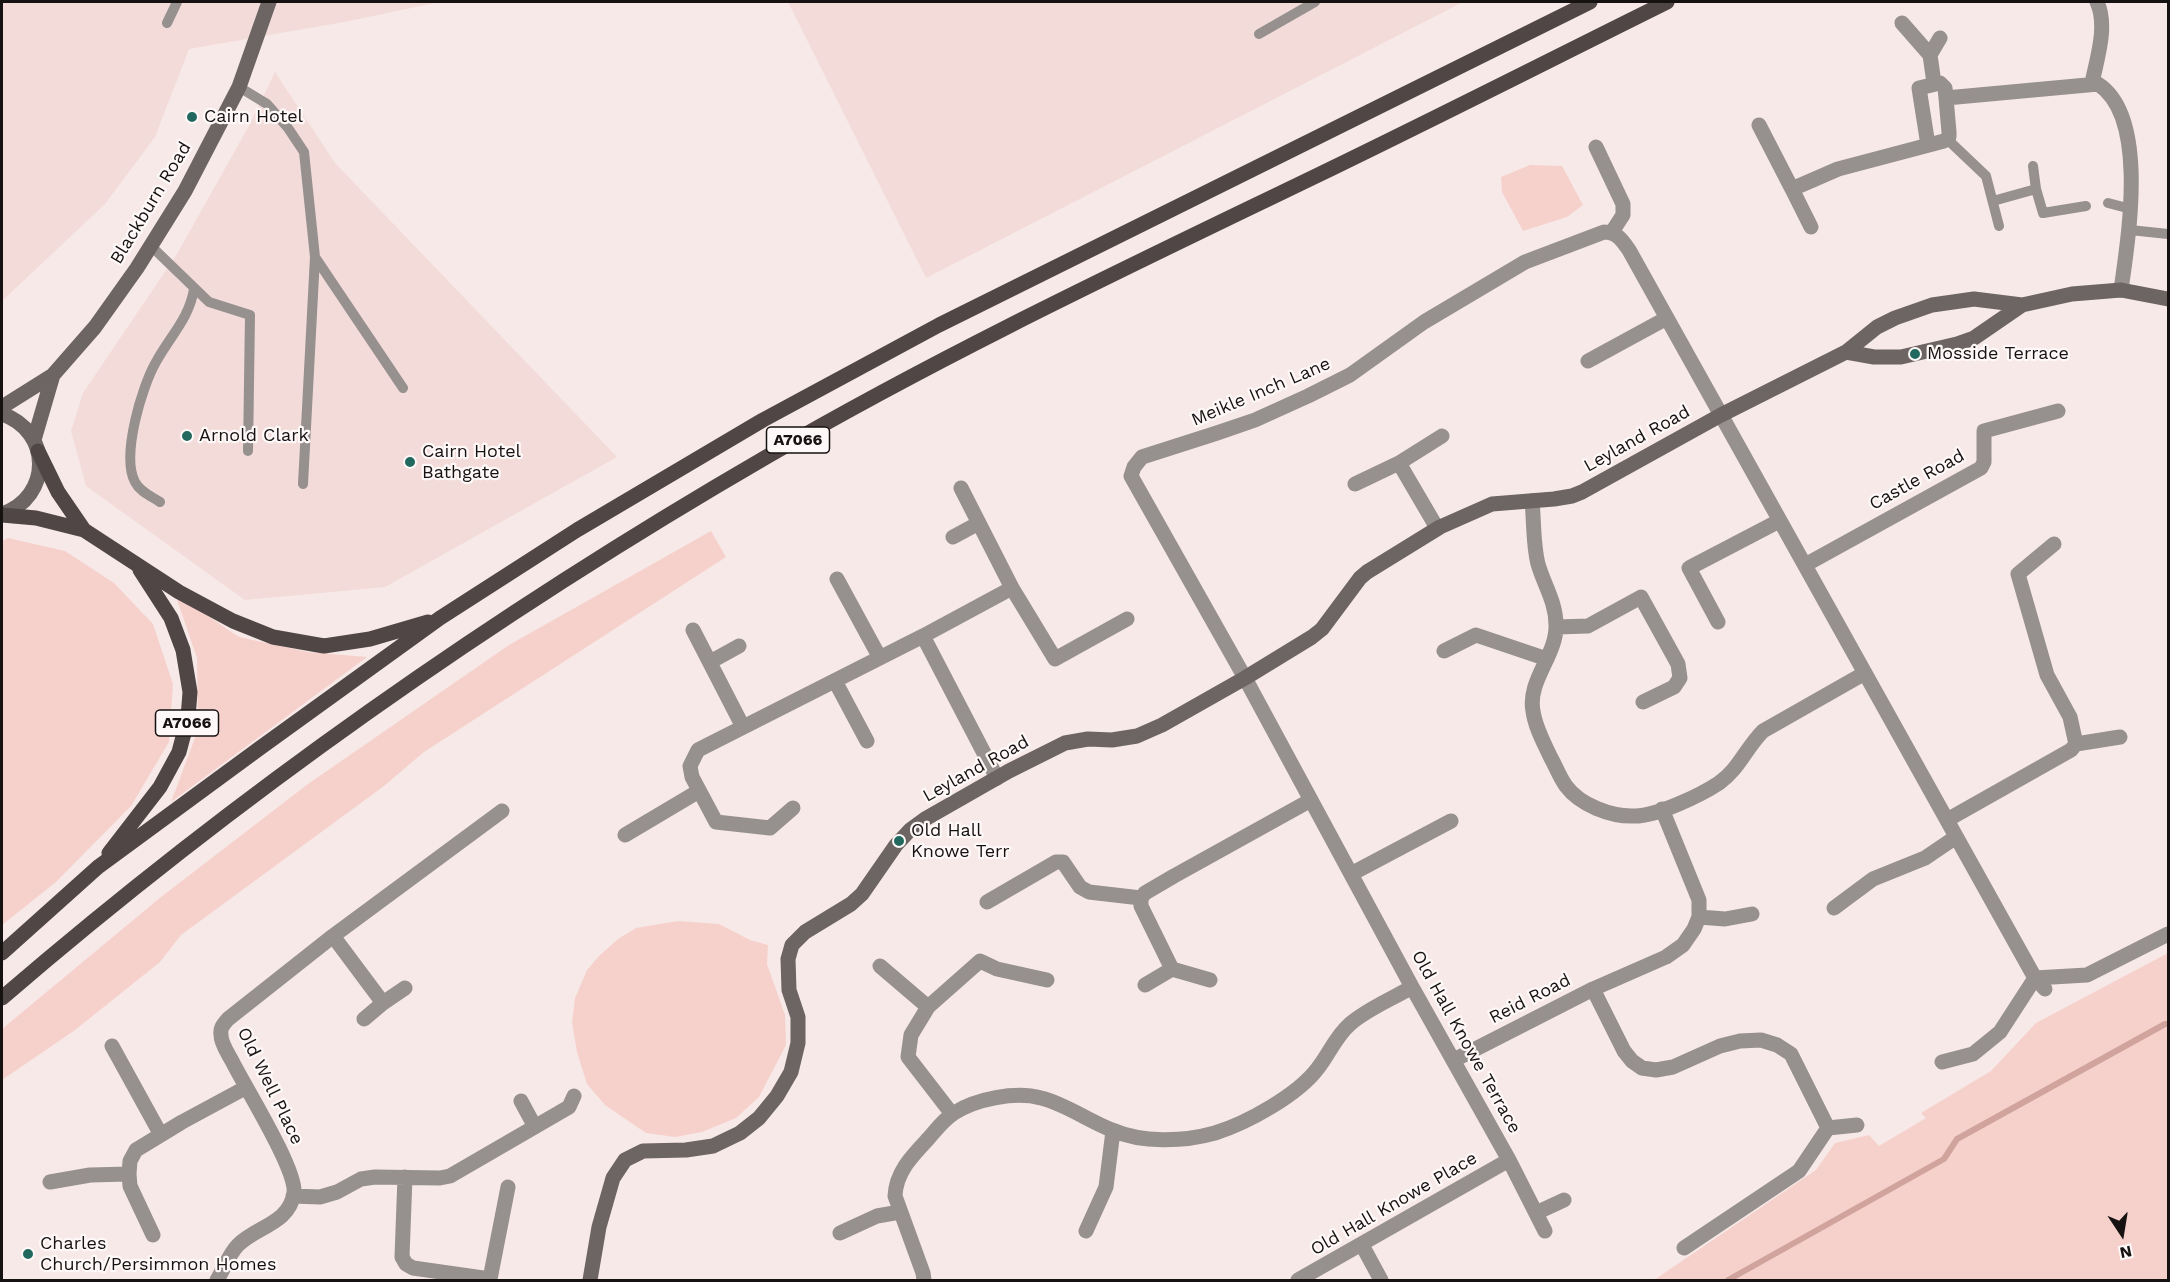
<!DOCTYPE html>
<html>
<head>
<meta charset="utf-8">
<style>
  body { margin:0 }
  #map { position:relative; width:2170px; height:1282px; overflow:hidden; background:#f7e9e7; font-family:"Work Sans",sans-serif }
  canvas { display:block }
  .frame { position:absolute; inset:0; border:3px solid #161211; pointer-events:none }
  .north { position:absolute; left:2092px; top:1204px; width:60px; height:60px; -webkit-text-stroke:4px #fef9f8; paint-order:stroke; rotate:168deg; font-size:16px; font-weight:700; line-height:24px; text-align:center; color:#161211 }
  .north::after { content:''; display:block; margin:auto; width:21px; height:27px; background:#161211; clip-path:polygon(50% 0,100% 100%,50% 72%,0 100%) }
</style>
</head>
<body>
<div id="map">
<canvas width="2170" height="1282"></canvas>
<div class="frame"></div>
<div class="north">N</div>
</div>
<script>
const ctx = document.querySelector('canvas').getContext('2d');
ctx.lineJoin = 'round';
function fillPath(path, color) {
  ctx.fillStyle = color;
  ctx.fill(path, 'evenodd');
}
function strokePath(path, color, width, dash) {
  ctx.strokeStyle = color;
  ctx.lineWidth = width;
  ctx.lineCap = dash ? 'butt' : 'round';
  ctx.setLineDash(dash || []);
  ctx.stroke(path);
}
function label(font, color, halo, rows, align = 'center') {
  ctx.font = font + ' "Work Sans",sans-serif';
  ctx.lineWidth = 4.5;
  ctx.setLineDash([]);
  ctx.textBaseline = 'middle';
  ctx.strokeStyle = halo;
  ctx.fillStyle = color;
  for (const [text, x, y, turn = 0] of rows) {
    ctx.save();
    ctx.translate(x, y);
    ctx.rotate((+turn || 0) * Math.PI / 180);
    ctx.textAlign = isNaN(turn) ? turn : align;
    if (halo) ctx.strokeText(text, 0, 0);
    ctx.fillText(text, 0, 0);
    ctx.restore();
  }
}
const built = new Path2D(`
  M2,2H440L344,22L189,49L155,137L105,204L2,301Z
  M788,2H1463L926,278Z
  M275,72L335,163L617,457L385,587L245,600L86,486L71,431L83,393L177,254L250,124Z`);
const green = new Path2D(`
  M1530,165L1562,166L1583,205L1567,217L1523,231L1502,192L1501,177Z
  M711,531L726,557L424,752L384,786L181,935L160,962L75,1030L2,1080V1029L161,897L308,784L509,645Z
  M8,538L65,551L114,583L153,624L173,684L169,742L131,806L56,882L2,925V541Z
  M175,594L239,637L308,652L367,657L171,802L198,730L197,658Z
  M678,921L719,924L750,940L768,945L767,964L785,1015L786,1045L759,1097L736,1118L702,1132L675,1137L646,1133L605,1105L587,1084L577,1052L572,1023L575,998L587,970L599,956L618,939L636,928Z
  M2168,953V1280H1654L1816,1170L1835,1143L1869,1135L1879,1146L1926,1118L1921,1113L1991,1071L2036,1023Z`);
const stream = new Path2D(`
  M1728,1280L1944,1159L1957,1139L2165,1024H2168`);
const lane = new Path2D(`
  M167,23L177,2
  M1259,34L1315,2
  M239,87L267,104L288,128L304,152L315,257L403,388
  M1947,139L1986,176L1999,226
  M2033,166L2036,189
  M1993,201L2036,189L2043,213L2086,206
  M2108,203L2131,209
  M2130,230L2168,234
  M151,246L209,302L250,315L248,451
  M303,484L315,257
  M160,502C151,496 140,492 135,482C121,456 142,386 156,362C170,336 189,319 194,289`);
const street = new Path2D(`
  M1902,23L1930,55L1934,83
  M1930,55L1940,38
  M2092,83C2097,58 2108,26 2097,2
  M1759,125L1792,189
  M1928,145L1919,88L1940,83L1945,88L1946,98
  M1596,147L1623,204V215L1612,232
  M1811,227L1792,189L1838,169L1944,141L1949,137V132L1946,98L2098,84C2149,117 2128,239 2121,290
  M1588,361L1667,318
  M1399,463L1437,528
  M1355,484L1399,463L1442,436
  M961,488L1012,588
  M1532,501C1534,521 1533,544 1538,564C1544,585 1556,602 1556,625C1557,655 1527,681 1533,711C1535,727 1544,743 1551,758C1556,767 1560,778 1566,786C1580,805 1611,817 1635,816C1657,816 1701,795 1719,783C1739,769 1746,748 1763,731L1865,673
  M953,537L979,523
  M1805,565L1981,468L1984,462V431L2058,411
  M837,579L880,658
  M1718,622L1689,568L1779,521
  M1557,627L1588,626L1641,597L1678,664L1680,678L1674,687L1643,702
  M693,630L743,727
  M1444,651L1476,635L1547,659
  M710,662L739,646
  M835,681L867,741
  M2076,744L2120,737
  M997,778L923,636L1012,588L1055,659L1127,619
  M793,808L770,828L716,822L692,777L690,766L698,750L923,636
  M1947,820L2071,750L2076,744L2070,717L2047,675L2018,574L2054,544
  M625,835L699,791
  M1351,874L1451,821
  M1141,898V906L1172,969L1210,980
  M987,902L1056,862H1063L1080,887L1089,892L1141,898L1145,893L1174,876L1311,800
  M1834,908L1873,879L1925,858L1956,837
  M1699,917L1725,919L1752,914
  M333,936L383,1003L405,988
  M880,966L928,1007
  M1145,985L1172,969
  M1593,989L1624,1051L1632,1061L1642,1068L1656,1070L1673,1067L1720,1046L1740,1041L1761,1040L1777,1045L1791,1054L1828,1128
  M364,1019L383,1003
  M112,1046L161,1135
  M1454,1060L1593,989L1666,957L1683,945L1694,929L1699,917V900L1662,809
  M1942,1062L1973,1054L2000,1032L2035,978L2087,975L2168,934
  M521,1101L535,1127
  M952,1114L908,1057L911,1035L928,1007L980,961L997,969L1047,980
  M129,1174L130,1186L153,1235
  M405,1177L402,1257L406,1264L413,1268L490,1279L508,1187
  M50,1182L90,1175L129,1174L130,1161L136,1150L182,1122L245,1088
  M293,1196L320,1197L337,1192L361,1179L375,1177L440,1178L450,1176L569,1107L574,1096
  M1536,1213L1564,1200
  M1086,1231L1106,1187L1113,1131
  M1545,1231L1509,1160L1412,987L1245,678L1131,476L1134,467L1142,457L1217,433L1255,420L1308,396L1350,375L1424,322L1525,262L1604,232C1617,232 1622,240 1629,250L2035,978L2045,989
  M840,1233L877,1216L900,1212
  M1362,1245L1381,1280
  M1684,1248L1799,1171L1828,1128L1857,1125
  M217,1280C224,1269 229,1254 238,1245C257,1226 289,1224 294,1193C297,1170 245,1087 232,1061C228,1053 221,1044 221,1035C220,1028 223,1025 228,1019L333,936L502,811
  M924,1280L923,1273L895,1196C896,1172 912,1156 928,1139C935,1131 944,1119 954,1113C976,1099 1015,1091 1041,1098C1066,1104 1088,1121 1112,1130C1142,1143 1183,1142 1215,1133C1247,1123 1298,1095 1318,1068C1329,1054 1336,1036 1350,1024C1367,1009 1392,999 1412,987
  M1298,1280L1509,1160`);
const secondary = new Path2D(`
  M1846,352L1874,357H1901L1957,344L1974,338L2022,305L2072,294L2121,290L2168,299
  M2,407L53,375L95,327L137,268L185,191L239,87L269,2
  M2,414C52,431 52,497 2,514
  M34,440L53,375
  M590,1280L599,1227L613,1178L625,1160L643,1151L686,1150L713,1146L740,1133L759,1118L777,1096L791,1072L798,1043V1017L789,990L788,959L792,945L805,932L851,904L862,894L896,845L910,830L925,819L1009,771L1065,743L1088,739L1112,740L1137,736L1162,725L1245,678L1312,637L1322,629L1360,578L1367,572L1440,527L1492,504L1554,499L1572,496L1582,492L1721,415L1846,352L1877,327L1895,318L1932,305L1974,299L2022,305`);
const primary = new Path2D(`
  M38,451L58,492L84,530
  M2,515L36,518L84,530L179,592L233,621L273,637L324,646L370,639L428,622
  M109,853L160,787L179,752L188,718L190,692L183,650L171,618L140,570
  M2,953L98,867L260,748L440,618L577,530L763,420L939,325L1590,2
  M2,998C239,794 497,613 768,456C945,353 1132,265 1316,176C1434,119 1550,60 1667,2`);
const markers = [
  [192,117,6,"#21695e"],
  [1915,354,6,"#21695e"],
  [187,436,6,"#21695e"],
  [410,462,6,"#21695e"],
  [899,841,6,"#21695e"],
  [28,1254,6,"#21695e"]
];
const shields = [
  [798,440,63],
  [187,723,63]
];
const shieldNames = [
  ["A7066",798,440],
  ["A7066",187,723]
];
const poiNames = [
  ["Cairn Hotel",204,117],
  ["Mosside Terrace",1927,354],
  ["Arnold Clark",199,436],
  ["Cairn Hotel",422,452],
  ["Bathgate",422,473],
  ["Old Hall",911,831],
  ["Knowe Terr",911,852],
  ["Charles",40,1244],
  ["Church/Persimmon Homes",40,1265]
];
const streetNames = [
  ["Blackburn Road",151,203,-59],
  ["Meikle Inch Lane",1261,392,-23],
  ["Leyland Road",1637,439,-29],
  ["Castle Road",1917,480,-29],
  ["Leyland Road",976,769,-29],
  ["Reid Road",1530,999,-27],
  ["Old Hall Knowe Terrace",1466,1042,61],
  ["Old Well Place",270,1086,64],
  ["Old Hall Knowe Place",1394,1204,-30]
];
fillPath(built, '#f2dbd8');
fillPath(green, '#f6d1cc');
strokePath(stream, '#d0a39d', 6);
strokePath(lane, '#96908f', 10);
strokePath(street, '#96908f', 15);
strokePath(secondary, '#6d6563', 15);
strokePath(primary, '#504645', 15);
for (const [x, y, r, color] of markers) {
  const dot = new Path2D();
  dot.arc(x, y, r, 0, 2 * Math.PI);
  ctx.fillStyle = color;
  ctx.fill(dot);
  strokePath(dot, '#fef9f8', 2);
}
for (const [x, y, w] of shields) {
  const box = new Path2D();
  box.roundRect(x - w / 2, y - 13, w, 26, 4.5);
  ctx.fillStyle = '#fef9f8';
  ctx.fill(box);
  strokePath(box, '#161211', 1.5);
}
label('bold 16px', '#161211', null, shieldNames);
label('18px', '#161211', '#fef9f8', poiNames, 'left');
label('18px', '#161211', '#fef9f8', streetNames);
</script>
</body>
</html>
